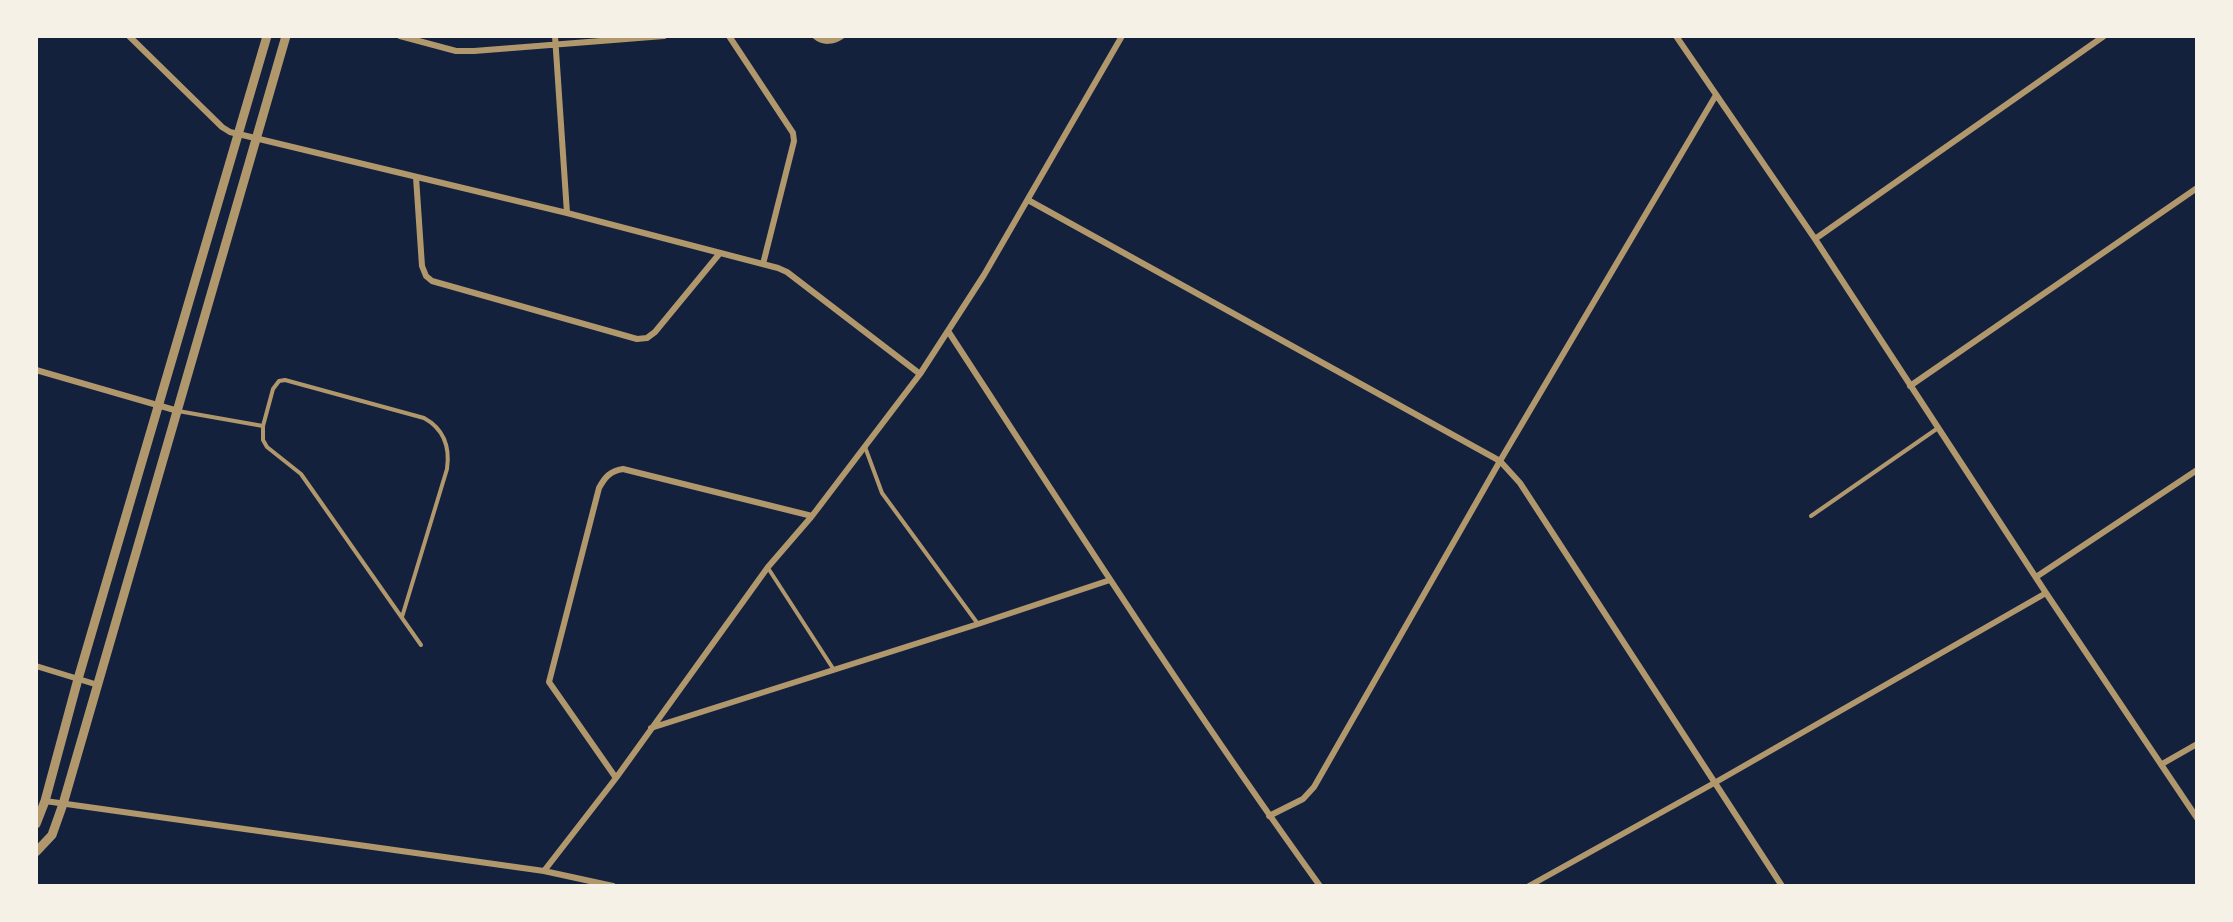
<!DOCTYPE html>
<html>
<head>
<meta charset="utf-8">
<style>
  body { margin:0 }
  #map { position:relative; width:2233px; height:922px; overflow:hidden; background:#14213d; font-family:Poppins,sans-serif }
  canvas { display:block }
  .frame { position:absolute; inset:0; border:38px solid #f6f1e7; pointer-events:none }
</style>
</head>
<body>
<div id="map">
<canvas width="2233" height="922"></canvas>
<div class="frame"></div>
</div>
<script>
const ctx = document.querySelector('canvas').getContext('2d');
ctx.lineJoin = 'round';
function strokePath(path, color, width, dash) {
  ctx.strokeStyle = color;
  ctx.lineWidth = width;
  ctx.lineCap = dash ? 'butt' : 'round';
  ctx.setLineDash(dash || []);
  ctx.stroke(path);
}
const service = new Path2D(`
  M178,411L263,426
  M865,447L882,493L978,624
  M1811,516L1938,428
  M768,568L834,670
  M402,617L447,469C450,448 444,429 424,418L285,380L279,381L273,389L263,426V440L267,447L301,474L421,645`);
const minor = new Path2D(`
  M129,36L222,127L230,132L567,213L778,268L787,272L920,374
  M400,36L456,51H474L664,36
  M555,36L567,213
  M729,36L793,133L794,141L763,264
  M815,36C823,43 833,42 842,36
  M1676,36L1815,239L2046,593L2197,818
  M416,177L422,266L426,276L432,281L637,339L647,338L655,332L720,253
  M1028,200L1500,461L1520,483L1782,886
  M1815,239L2104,36
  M948,331C1070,518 1190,706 1320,886
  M36,370L178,411
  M1910,386L2197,188
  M2036,577L2197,470
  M36,666L98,685
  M651,728L978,624L1110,580
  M2162,764L2197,744
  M616,778L549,682L599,488C605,477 610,471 623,469L812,516
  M45,801L544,871L613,886
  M1269,816L1303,799L1314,787L1500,461L1716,95
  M544,871L616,778L768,567L812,516L920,374L984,275L1122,36
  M1529,886L1716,782L2046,593`);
const tertiary = new Path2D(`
  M36,824L45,801L78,679L267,36
  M36,852L52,835L63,804L286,36`);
strokePath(service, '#b1986c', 4);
strokePath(minor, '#b1986c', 6);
strokePath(tertiary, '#b1986c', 9);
</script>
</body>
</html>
